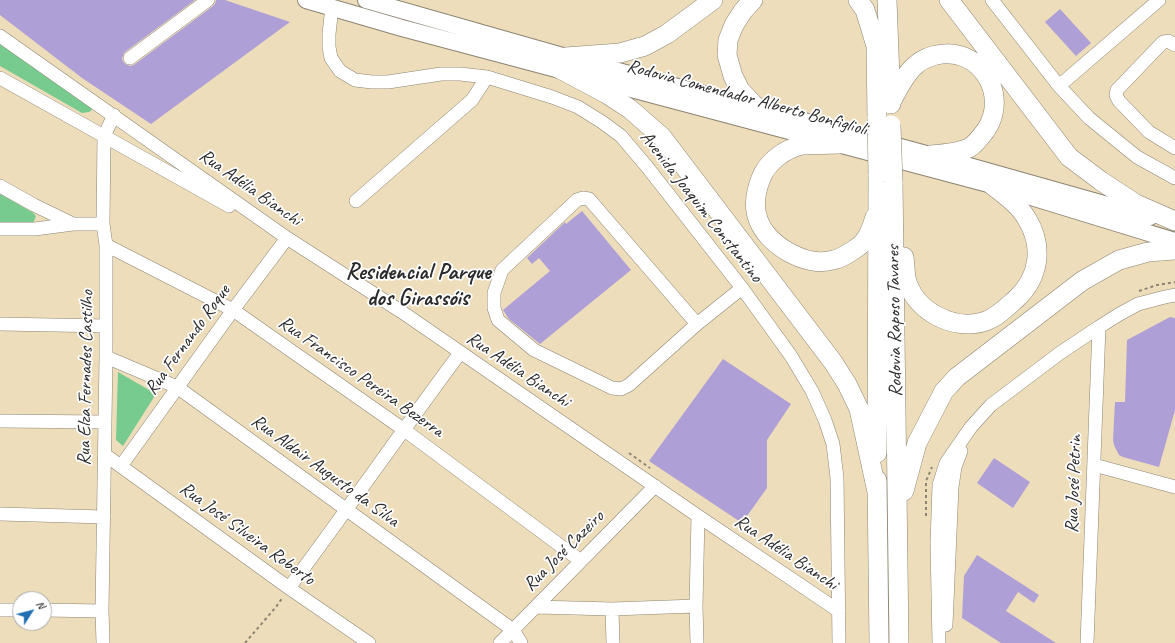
<!DOCTYPE html>
<html>
<head>
<meta charset="utf-8">
<style>
  body { margin:0 }
  #map { position:relative; width:1175px; height:643px; overflow:hidden; background:#eeddba; font-family:Caveat,sans-serif }
  canvas { display:block }
  .north { position:absolute; left:12px; top:591px; width:40px; height:40px; box-sizing:border-box; background:#fff; border:1px solid #aaa; border-radius:50%; rotate:54deg; font-size:11px; font-weight:700; line-height:16px; text-align:center; color:#2b2b2b }
  .north::after { content:''; display:block; margin:auto; width:14px; height:18px; background:#1f6fb2; clip-path:polygon(50% 0,100% 100%,50% 72%,0 100%) }
</style>
</head>
<body>
<div id="map">
<canvas width="1175" height="643"></canvas>
<div class="north">N</div>
</div>
<script>
const ctx = document.querySelector('canvas').getContext('2d');
ctx.lineJoin = 'round';
function fillPath(path, color) {
  ctx.fillStyle = color;
  ctx.fill(path, 'evenodd');
}
function strokePath(path, color, width, dash) {
  ctx.strokeStyle = color;
  ctx.lineWidth = width;
  ctx.lineCap = dash ? 'butt' : 'round';
  ctx.setLineDash(dash || []);
  ctx.stroke(path);
}
function label(font, color, halo, rows, align = 'center') {
  ctx.font = font + ' Caveat,sans-serif';
  ctx.lineWidth = 3.5;
  ctx.setLineDash([]);
  ctx.textBaseline = 'middle';
  ctx.strokeStyle = halo;
  ctx.fillStyle = color;
  for (const [text, x, y, turn = 0] of rows) {
    ctx.save();
    ctx.translate(x, y);
    ctx.rotate((+turn || 0) * Math.PI / 180);
    ctx.textAlign = isNaN(turn) ? turn : align;
    if (halo) ctx.strokeText(text, 0, 0);
    ctx.fillText(text, 0, 0);
    ctx.restore();
  }
}
const green = new Path2D(`
  M0,43L90,105L92,110L89,112L82,113L0,66Z
  M0,194L32,212L36,216L33,224L0,223Z
  M118,372L156,394L123,446L116,440Z`);
const building = new Path2D(`
  M0,0H195L125,52L123,55L122,59L124,63L127,65L131,66L135,64L213,6L215,4L216,0H225L290,22L151,124L82,78L0,15Z
  M1060,9L1091,43L1076,56L1045,22Z
  M582,211L631,270L540,344L509,319L503,310L550,271L539,258L532,264L527,258L565,222L566,224Z
  M1170,317L1175,318V410L1159,467L1123,457L1119,455L1114,445L1113,440L1115,402H1125L1127,340Z
  M723,359L791,404L767,440V488L742,523L649,461Z
  M994,458L1030,482L1013,508L977,483Z
  M977,555L1039,595L1034,603L1018,592L1006,611L1056,643H1001L962,618L964,576Z`);
const path = new Path2D(`
  M1139,291L1157,285L1175,282
  M629,453L650,468
  M926,516V481L932,467
  M245,643L276,607L283,597`);
const minor = new Path2D(`
  M992,0L1059,86L1089,118L1137,157L1175,178
  M332,7L329,34V47L331,58L340,71L355,80L372,82H388L441,74H460L487,77L552,97L578,107L602,122L621,136L648,168L742,288L791,356L812,391L825,420L833,444L837,478L839,643
  M0,36L287,238L402,312L698,516L839,611
  M1175,45L1168,41L1163,42L1117,90L1116,95L1119,101L1149,132L1175,148
  M130,58L208,0
  M0,78L229,206
  M1059,86L1159,0
  M0,186L34,205L73,224
  M356,201L472,100L487,77
  M0,229H35L73,224H103
  M106,245L233,310L403,429L581,561
  M0,324L106,326
  M697,324L589,199L583,198L577,200L502,270L494,293V308L498,320L534,350L612,388L621,389L629,385L697,324L742,288
  M106,357L177,387L513,630L521,643
  M0,421L105,422
  M104,454L289,588L369,643
  M1094,465L1175,487
  M121,466L233,310L287,238
  M0,514L104,517
  M289,588C347,510 402,431 460,353
  M536,607L612,609L696,606
  M612,609L613,643
  M0,610H20
  M44,610L102,611
  M946,625L952,487L955,467L961,451
  M103,643L102,611L106,357V245L103,224L104,136L114,115
  M500,643L655,486
  M697,643L696,606L698,516
  M939,643L937,543L939,485L946,463L971,427L991,405L1060,353L1099,327L1118,315L1138,304L1165,297L1175,295
  M1087,643L1099,327`);
const major = new Path2D(`
  M306,0L402,28L992,185L1175,241
  M366,0L566,57L930,155L1150,217`);
const highway = new Path2D(`
  M753,0L743,11L734,25L728,40L727,55L733,76L740,90L757,108
  M858,0L865,10L876,46
  M887,0L891,104
  M949,0L1069,157L1101,181L1136,204L1175,221
  M876,41L877,119
  M566,57L620,53L645,46L667,34L713,0
  M558,68L607,94L630,109L662,137L833,362L847,384L859,409L877,492
  M891,102C898,90 905,73 917,64C922,59 929,57 936,55C979,45 1010,94 986,130C981,136 976,144 969,148C957,153 943,154 930,155
  M839,144L802,145C785,149 768,161 761,178C756,191 753,206 758,219C767,245 806,268 833,260C839,259 846,255 852,251C857,248 864,243 867,237C871,231 873,223 875,217
  M893,182L899,643
  M904,257C905,264 905,271 906,278C914,311 954,332 986,321C997,317 1007,307 1016,299C1039,278 1044,247 1027,219C1019,205 1005,195 992,185
  M877,453L878,174
  M877,480L879,643
  M904,491L917,443L944,391L957,377L1082,281L1119,260L1148,252L1175,250`);
const highwayBridge = new Path2D(`
  M877,119L878,174
  M891,125L893,182`);
const streetNames = [
  ["Rodovia Comendador Alberto Bonfiglioli",747,98,15],
  ["Rua Adélia Bianchi",250,188,35],
  ["Avenida Joaquim Constantino",701,207,52],
  ["Rodovia Raposo Tavares",895,321,-91],
  ["Rua Fernando Roque",188,340,-54],
  ["Rua Adélia Bianchi",518,370,34],
  ["Rua Francisco Pereira Bezerra",361,377,35],
  ["Rua Elza Fernades Castilho",86,378,-89],
  ["Rua Aldair Augusto da Silva",325,471,36],
  ["Rua José Petrin",1074,484,-88],
  ["Rua José Silveira Roberto",247,534,36],
  ["Rua José Cazeiro",564,551,-45],
  ["Rua Adélia Bianchi",786,553,34]
];
const districtNames = [
  ["Residencial Parque",418,273],
  ["dos Girassóis",418,299]
];
fillPath(green, '#77cb8e');
fillPath(building, '#ae9fd7');
strokePath(minor, '#8c8472', 14);
strokePath(major, '#8c8472', 18);
strokePath(highway, '#8c8472', 20);
strokePath(path, '#8c8472', 2, [3, 3]);
strokePath(minor, '#fff', 13);
strokePath(major, '#fff', 16);
strokePath(highway, '#fff', 19);
strokePath(highwayBridge, '#8c8472', 20, []);
strokePath(highwayBridge, '#fff', 19);
label('19px', '#2b2b2b', '#fff', streetNames);
label('bold 23px', '#2b2b2b', '#fff', districtNames);
</script>
</body>
</html>
